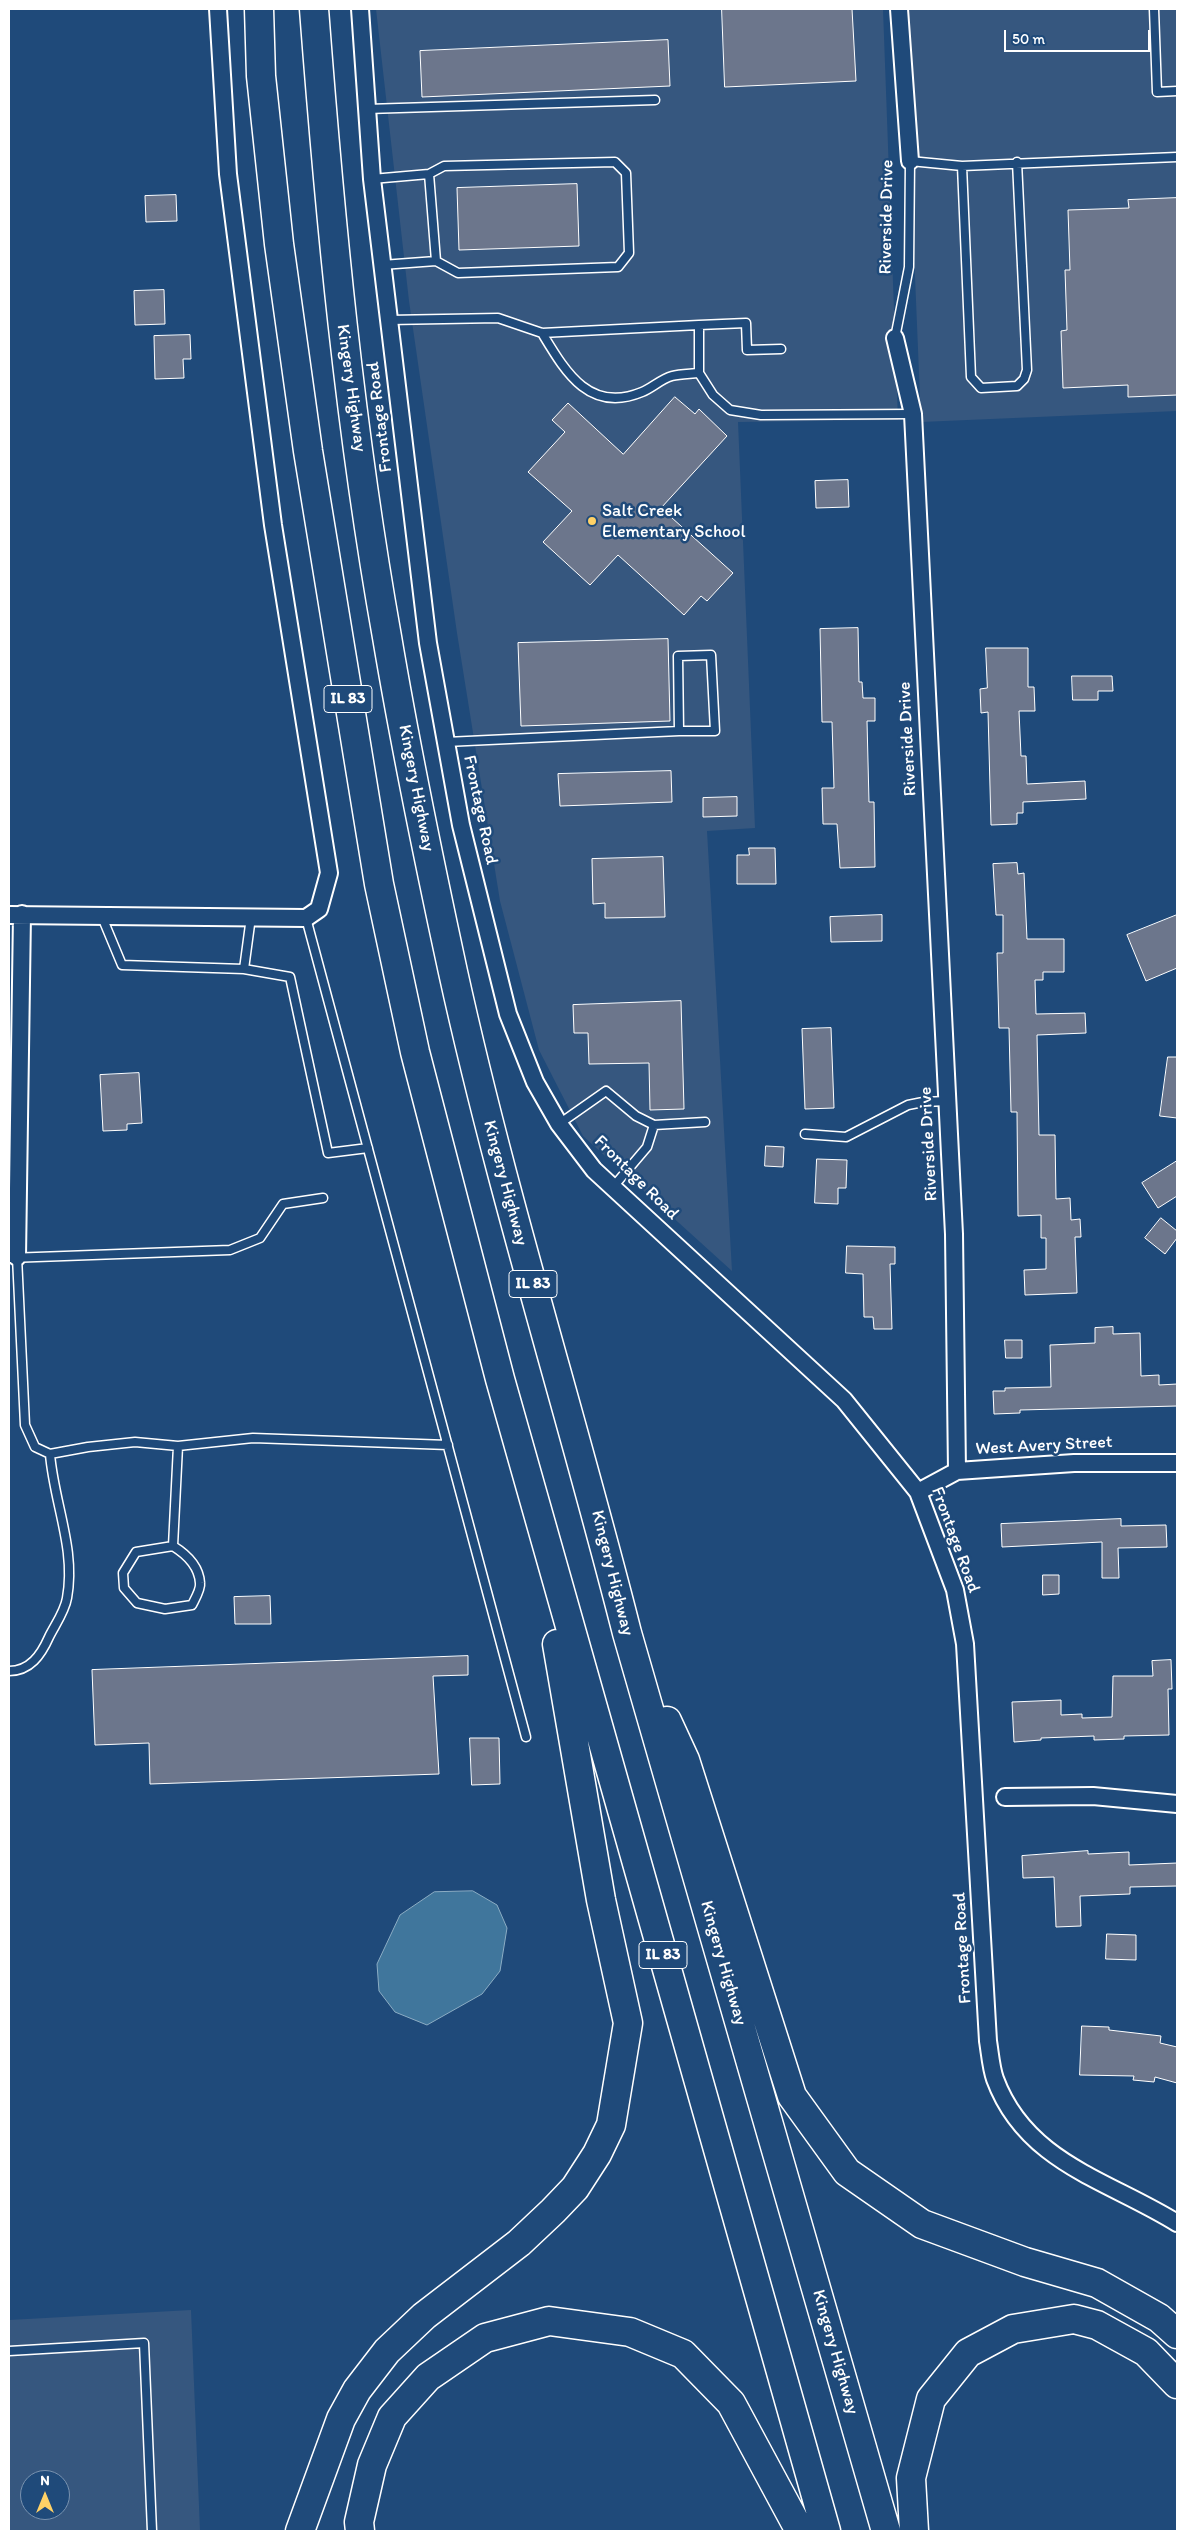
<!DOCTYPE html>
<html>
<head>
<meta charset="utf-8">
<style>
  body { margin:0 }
  #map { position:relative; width:1186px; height:2540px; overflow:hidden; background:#1f4a7a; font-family:Itim,sans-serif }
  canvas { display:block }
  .frame { position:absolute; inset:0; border:10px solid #fff; pointer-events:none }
  .north { position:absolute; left:20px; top:2470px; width:50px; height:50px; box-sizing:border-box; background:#1f4a7a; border:1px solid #7992af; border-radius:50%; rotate:0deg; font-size:14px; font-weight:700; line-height:20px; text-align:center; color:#fff }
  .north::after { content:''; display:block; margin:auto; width:18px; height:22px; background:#ffd166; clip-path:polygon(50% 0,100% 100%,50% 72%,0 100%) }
  .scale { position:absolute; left:1004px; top:30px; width:146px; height:22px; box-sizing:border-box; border:2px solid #fff; border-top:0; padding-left:6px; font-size:15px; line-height:18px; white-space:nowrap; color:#fff; -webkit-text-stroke:4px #1f4a7a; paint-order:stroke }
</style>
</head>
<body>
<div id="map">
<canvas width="1186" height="2540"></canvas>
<div class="frame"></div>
<div class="north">N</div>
<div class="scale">50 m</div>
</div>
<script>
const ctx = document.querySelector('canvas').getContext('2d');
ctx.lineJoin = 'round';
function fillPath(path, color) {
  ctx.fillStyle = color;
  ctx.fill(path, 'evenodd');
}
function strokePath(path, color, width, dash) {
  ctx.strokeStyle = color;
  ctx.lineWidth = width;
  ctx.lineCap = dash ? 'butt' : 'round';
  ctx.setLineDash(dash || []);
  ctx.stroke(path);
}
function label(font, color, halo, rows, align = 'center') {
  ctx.font = font + ' Itim,sans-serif';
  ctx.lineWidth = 5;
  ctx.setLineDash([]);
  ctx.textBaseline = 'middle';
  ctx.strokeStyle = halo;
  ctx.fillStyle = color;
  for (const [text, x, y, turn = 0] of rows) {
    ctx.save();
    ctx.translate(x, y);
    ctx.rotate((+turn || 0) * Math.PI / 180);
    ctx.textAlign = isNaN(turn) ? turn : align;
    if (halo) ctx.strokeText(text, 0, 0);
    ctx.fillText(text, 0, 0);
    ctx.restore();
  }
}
const built = new Path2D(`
  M376,9H883L898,420L738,422L755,828L707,831L732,1271L583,1136L539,1050L500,901L457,633L409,301Z
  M904,9H1177V411L921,422Z
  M191,2310L200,2531H9V2320ZM30,2480H60V2510H30Z`);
const water = new Path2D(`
  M473,1891L497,1905L507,1928L500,1971L482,1994L427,2025L395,2012L379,1991L377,1964L400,1915L434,1892Z`);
const building = new Path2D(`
  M722,9H852L856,81L725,87Z
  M668,40L670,86L422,97L420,51Z
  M577,184L579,246L459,250L457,188Z
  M176,195L177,221L146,222L145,196Z
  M1177,198V395L1128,397V385L1063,388L1061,331L1067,330L1065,270H1070L1068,210L1129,208L1128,200Z
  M164,290L165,324L135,325L134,291Z
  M190,335L191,359H183L184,378L155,379L154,336Z
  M675,397L695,414L699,409L727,436L661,508L733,573L707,601L701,596L684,615L618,555L590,585L543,542L572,511L528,472L565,432L552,420L568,403L623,454Z
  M848,480L849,507L816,508L815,481Z
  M858,628L859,682H862L863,698H875V721H867L869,802H874L875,867L840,868L837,824H823L822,788H834L832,722H822L820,629Z
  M668,639L670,721L521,726L518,643Z
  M986,648H1028V687H1034L1035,711H1019L1021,756H1026L1027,784L1085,781L1086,799L1023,802V813H1017V824L991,825L988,712L981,713L980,689L987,688Z
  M1072,676H1112L1113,691H1098V700H1073Z
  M671,771L672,802L560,806L558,774Z
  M737,797V816L703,817V798Z
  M749,848H775L776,884H737V855H749Z
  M663,857L665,917L605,918V903L593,904L592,859Z
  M1017,863L1018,874L1024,873L1027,939H1064V972H1043V980H1035L1036,1014L1085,1013L1086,1033L1037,1035L1039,1135H1055L1056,1199L1070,1198L1071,1220L1080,1219L1081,1237H1075L1077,1293L1025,1295L1024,1270L1046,1269V1238H1041V1215L1018,1216L1017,1112H1011L1009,1028H999L997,953H1003V915H996L993,864Z
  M882,915V941L831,942L830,917Z
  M1177,915V968L1146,981L1127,935Z
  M681,1001L684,1109L650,1110L649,1063L589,1064L588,1033H574L573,1005Z
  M831,1028L834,1108L805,1109L802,1029Z
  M1168,1057H1177V1118L1160,1116Z
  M139,1073L142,1123L127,1124V1130L103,1131L100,1075Z
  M766,1146L784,1147L783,1167L765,1166Z
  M817,1159L847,1160L846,1188H838V1204L815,1203Z
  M1177,1161V1196L1158,1208L1142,1183Z
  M1161,1218L1177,1231V1238L1165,1254L1145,1238Z
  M847,1246L895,1247V1264H890L892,1329H874L873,1317H864L863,1274L846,1273Z
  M1113,1327V1334L1140,1333L1141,1376L1159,1375V1385L1177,1384V1406L1020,1410V1413L994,1414L993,1391H1005V1388L1051,1387L1050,1345L1095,1343V1328Z
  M1005,1340H1022V1358H1006Z
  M1121,1519V1526L1166,1525L1167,1547L1118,1548L1119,1578H1102V1542L1002,1547L1001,1524Z
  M1043,1575H1059V1594L1043,1595Z
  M270,1596L271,1624H235L234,1597Z
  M468,1656V1675L433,1676L439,1774L150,1784L149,1743L95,1745L92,1670Z
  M1171,1660L1172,1689H1168L1169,1735L1124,1736V1739L1094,1740V1736L1041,1738V1740L1014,1742L1012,1702L1061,1700V1715L1082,1714V1718L1112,1717L1113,1676H1153L1152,1661Z
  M470,1738H499L500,1784L472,1785Z
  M1088,1851V1854L1129,1852V1865L1177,1863V1886L1130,1887V1894L1080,1896L1081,1926L1056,1927L1054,1877L1023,1878L1022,1856Z
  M1107,1934L1136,1935V1960L1106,1959Z
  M1082,2026L1109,2027V2030L1161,2036L1160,2043L1177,2047V2083L1155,2077L1154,2082L1133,2080L1134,2076L1080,2075Z`);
const lane = new Path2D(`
  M1154,9L1157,92L1177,91
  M367,109L655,100
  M962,166L971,377L981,388L1017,386L1024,379L1027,370L1017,162
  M429,174L436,261
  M372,179L429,174L444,166L615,162L626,173L629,253L618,267L458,273L436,261L382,265
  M389,320L498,318L542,333L699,325V373L713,395L730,410L761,415L913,414
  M699,325L746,323L747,350L781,349
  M542,333C565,371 589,414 642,392C652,388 661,379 672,376C680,374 690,374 699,373
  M895,338L909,267L910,161L962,166L1177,157
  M446,742L679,731L678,656L711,655L715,731H679
  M102,917L122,965L244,969L290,977L328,1153L368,1148
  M306,918L526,1737
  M244,969L251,917
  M559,1124L606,1091L636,1116L654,1125L705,1122
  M805,1134L846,1137L908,1105L923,1102L947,1101
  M613,1187L647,1147L654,1125
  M17,1257L25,1425L35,1447L50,1454L88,1447L135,1442L178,1446
  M9,1258L230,1250L260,1238L283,1204L323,1198
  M173,1546L136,1552L123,1573L124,1588L137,1603L165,1609L192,1605C195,1599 201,1589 200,1583C199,1566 186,1554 173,1546L178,1446L253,1438L448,1445
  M9,1671C30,1671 41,1655 49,1637C55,1625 65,1611 67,1598C76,1549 54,1503 50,1454
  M9,2351L144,2343L152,2531`);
const street = new Path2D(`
  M360,9L372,179L428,643L461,825L508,1014L535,1082L559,1124L594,1170L844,1400L918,1492L955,1590L965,1644L988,2041C990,2053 991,2068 995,2079C1026,2163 1108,2180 1177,2223
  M899,9L910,161
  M895,338L913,414L954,1234L957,1471
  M9,915L306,918L319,909L329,873L273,525L228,174L218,9
  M17,1257L22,914
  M918,1492L957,1471L1074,1463H1177
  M1005,1797L1093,1796L1177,1804`);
const highway = new Path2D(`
  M259,9L261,76L279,244L308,451L379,884L415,1052L500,1379L826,2531
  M314,9C330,219 350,430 387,637C406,750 429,861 453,972C502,1195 571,1412 627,1633L886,2531
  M667,1721L685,1760L792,2096L847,2172L922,2224L1025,2262L1097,2283L1159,2318L1177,2334
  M300,2531L341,2419L357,2390L387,2351L424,2316L519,2243L553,2211L575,2188L597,2154L611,2125L628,2023L601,1900L557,1644
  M360,2531L359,2522L372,2465L392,2417L428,2377L485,2338L549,2321L630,2332L683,2354L731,2403L800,2531
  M914,2531L911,2478L931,2399L968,2353L1013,2329L1074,2319L1097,2325L1146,2352L1177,2384`);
const markers = [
  [592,521,5,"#ffd166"]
];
const shields = [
  [348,699,48],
  [533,1284,48],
  [663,1955,48]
];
const shieldNames = [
  ["IL 83",348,699],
  ["IL 83",533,1284],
  ["IL 83",663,1955]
];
const streetNames = [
  ["Riverside Drive",887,217,-89],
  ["Kingery Highway",351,388,82],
  ["Frontage Road",380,417,-97],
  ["Riverside Drive",908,739,-93],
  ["Kingery Highway",416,788,79],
  ["Frontage Road",480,810,78],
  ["Riverside Drive",929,1144,-93],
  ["Frontage Road",636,1178,45],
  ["Kingery Highway",505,1183,75],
  ["West Avery Street",1044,1446,-3],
  ["Frontage Road",955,1540,70],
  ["Kingery Highway",612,1573,76],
  ["Frontage Road",963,1948,-93],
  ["Kingery Highway",723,1963,74],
  ["Kingery Highway",835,2352,74]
];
const poiNames = [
  ["Salt Creek",602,511],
  ["Elementary School",602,532]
];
fillPath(built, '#36577f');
fillPath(water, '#40769c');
strokePath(water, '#8cadc4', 1);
fillPath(building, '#6c768c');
strokePath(building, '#fff', 1);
strokePath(lane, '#fff', 11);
strokePath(street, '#fff', 20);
strokePath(highway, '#fff', 31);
strokePath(lane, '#1f4a7a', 8);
strokePath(street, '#1f4a7a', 16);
strokePath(highway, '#1f4a7a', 28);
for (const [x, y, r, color] of markers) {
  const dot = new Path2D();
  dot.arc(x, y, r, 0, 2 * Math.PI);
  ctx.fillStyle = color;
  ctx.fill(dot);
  strokePath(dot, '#1f4a7a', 2);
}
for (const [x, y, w] of shields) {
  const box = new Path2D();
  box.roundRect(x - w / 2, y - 13.5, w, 27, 4);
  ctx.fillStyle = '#1f4a7a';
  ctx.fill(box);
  strokePath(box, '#fff', 1);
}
label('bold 16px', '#fff', null, shieldNames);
label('18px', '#fff', '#1f4a7a', streetNames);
label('18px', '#fff', '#1f4a7a', poiNames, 'left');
</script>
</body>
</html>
